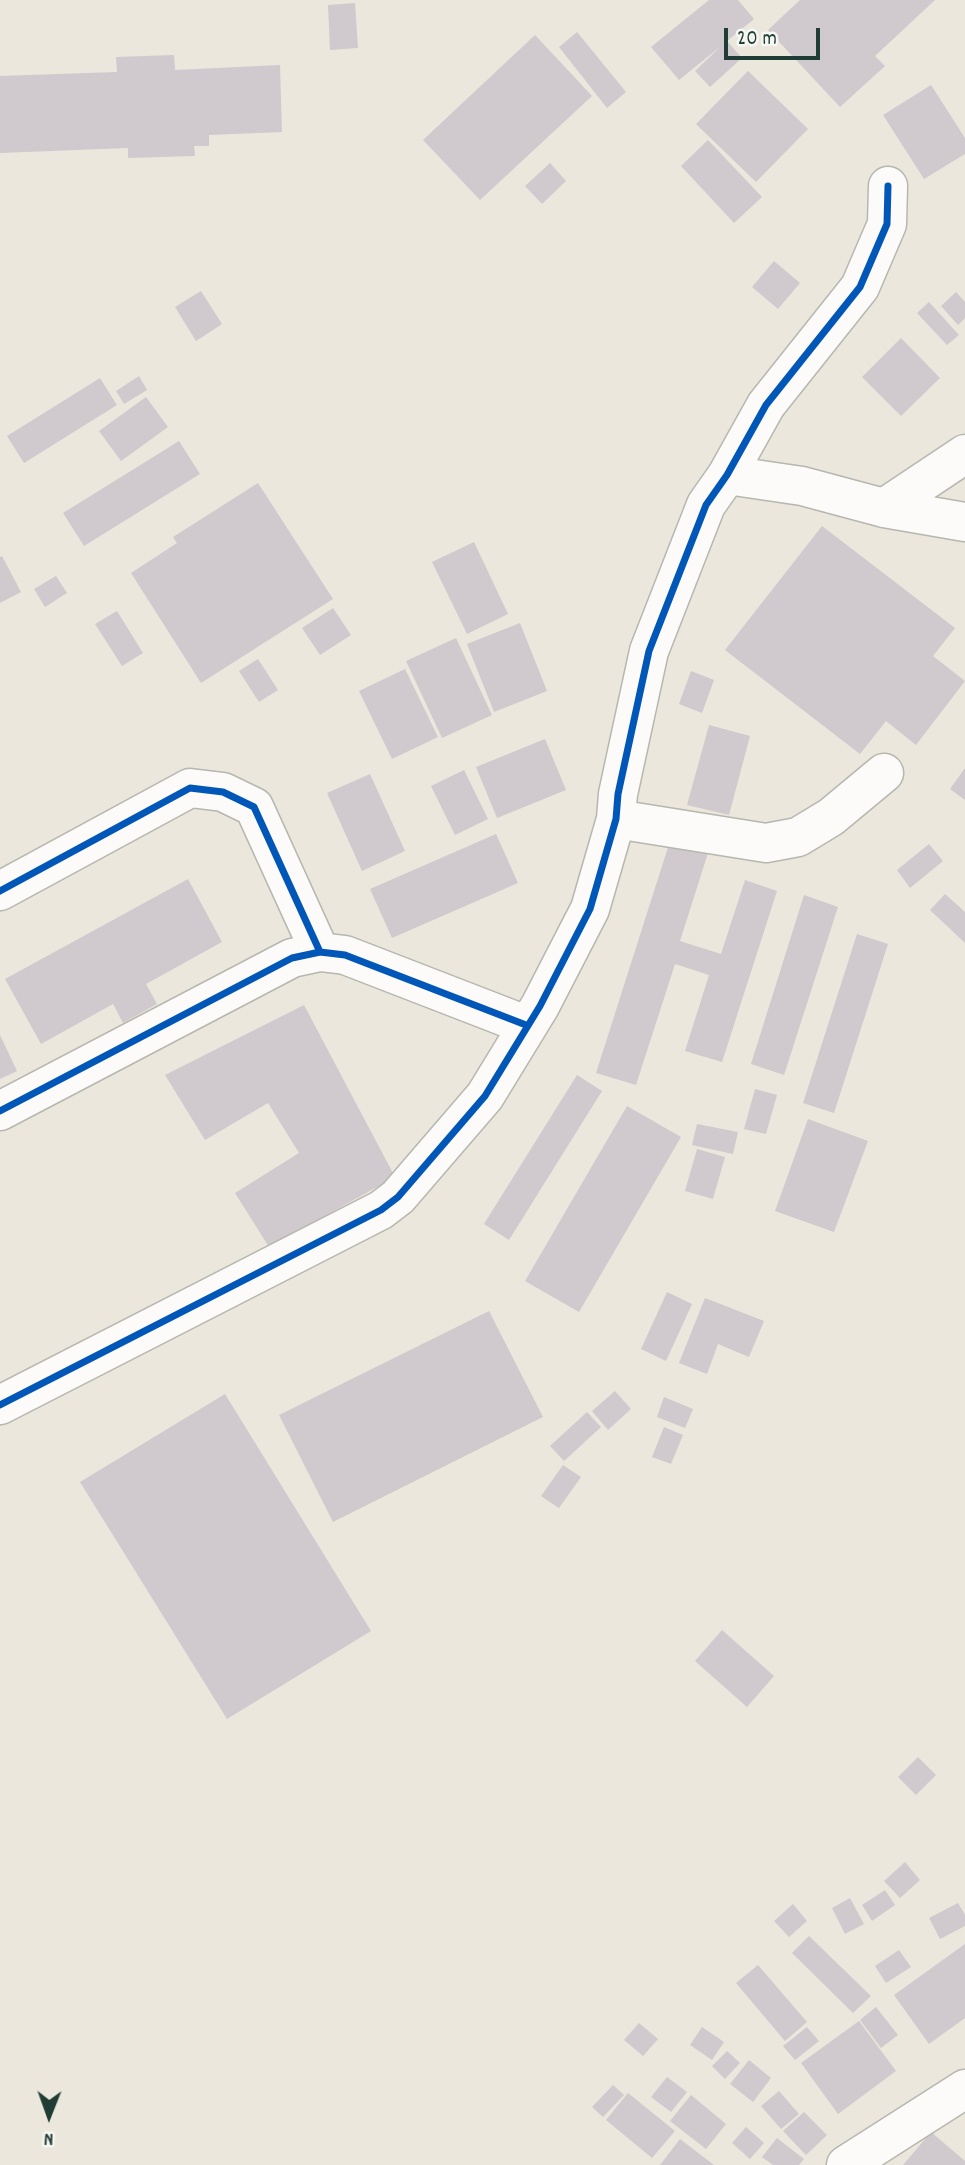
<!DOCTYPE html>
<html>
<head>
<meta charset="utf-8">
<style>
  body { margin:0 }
  #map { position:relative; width:965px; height:2165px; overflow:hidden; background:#ebe7dc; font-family:Dekko,sans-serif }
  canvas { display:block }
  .north { position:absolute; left:14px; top:2081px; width:70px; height:70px; -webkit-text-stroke:5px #f6f6f2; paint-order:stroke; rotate:181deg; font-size:19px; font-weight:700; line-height:28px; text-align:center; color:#1f3d34 }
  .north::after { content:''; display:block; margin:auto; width:24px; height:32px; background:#1f3d34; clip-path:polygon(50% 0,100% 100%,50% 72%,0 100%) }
  .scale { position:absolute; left:724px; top:28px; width:96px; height:32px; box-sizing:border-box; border:4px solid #1f3d34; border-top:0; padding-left:9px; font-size:21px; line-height:24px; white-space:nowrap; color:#1f3d34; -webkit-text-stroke:5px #f6f6f2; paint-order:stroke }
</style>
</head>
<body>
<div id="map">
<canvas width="965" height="2165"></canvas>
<div class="north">N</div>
<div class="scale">20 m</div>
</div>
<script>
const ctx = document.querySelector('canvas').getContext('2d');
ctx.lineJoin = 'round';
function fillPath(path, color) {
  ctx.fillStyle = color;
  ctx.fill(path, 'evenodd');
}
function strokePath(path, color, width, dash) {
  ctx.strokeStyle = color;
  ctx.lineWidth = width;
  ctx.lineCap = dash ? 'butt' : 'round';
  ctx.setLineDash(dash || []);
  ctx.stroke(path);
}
const building = new Path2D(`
  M709,0H738L754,19L727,41L742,58L710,87L695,71L721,46L679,80L651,47Z
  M800,0H935L875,56L885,66L840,107L768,30Z
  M355,3L358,48L330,50L328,5Z
  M577,32L626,92L607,108L559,47Z
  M535,35L592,96L480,200L423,140Z
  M174,55L175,70L280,65L282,132L209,135V146H194L195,156L128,158V148L0,153V76L117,72L116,57Z
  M748,71L808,129L756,182L696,124Z
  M931,85L965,138V154L924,179L883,115Z
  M708,140L762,197L734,223L681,166Z
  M550,163L566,181L542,204L525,186Z
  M774,261L800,283L778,309L752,287Z
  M201,291L222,324L196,341L175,307Z
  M956,292L965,302V318L958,325L941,306Z
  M929,302L959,335L947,345L917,313Z
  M901,338L940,378L901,416L862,377Z
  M139,376L147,390L124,404L116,391Z
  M100,378L117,405L24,463L7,436Z
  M146,397L168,427L121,461L99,431Z
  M179,441L200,474L84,546L63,513Z
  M258,483L333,599L201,683L131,573L177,543L173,537Z
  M822,526L955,628L933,656L965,681L916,745L886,721L860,754L725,650Z
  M474,542L508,614L467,634L432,562Z
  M2,556L21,592L0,603V557Z
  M56,576L67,593L45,607L34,589Z
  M333,608L351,635L320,655L302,628Z
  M117,611L143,653L122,666L95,624Z
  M520,623L547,691L494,712L467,644Z
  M456,638L492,715L442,738L406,661Z
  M258,659L278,690L259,702L239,671Z
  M405,669L438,737L392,759L359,691Z
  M691,671L714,680L702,713L679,704Z
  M709,725L750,736L729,815L687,805Z
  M545,739L566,790L497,818L476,767Z
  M965,768V800L950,789Z
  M464,770L488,819L455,835L431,786Z
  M370,774L405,851L362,871L327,793Z
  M496,834L518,883L392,938L370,889Z
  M670,841L708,853L680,941L721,954L745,880L777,891L722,1062L685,1051L709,975L675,964L636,1085L596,1073Z
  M929,844L943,861L910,888L897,870Z
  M188,879L222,942L146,984L157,1004L123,1023L113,1004L41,1044L5,979Z
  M945,894L965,912V943L930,910Z
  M804,895L838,907L784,1075L751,1064Z
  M857,934L888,944L834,1113L803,1103Z
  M304,1005L395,1177L269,1247L235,1193L299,1153L268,1103L205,1140L165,1075Z
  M0,1035L17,1071L0,1079Z
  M577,1075L602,1091L509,1240L484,1224Z
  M755,1089L777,1095L766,1134L744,1129Z
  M627,1106L681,1137L579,1312L525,1281Z
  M808,1119L868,1141L834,1232L775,1211Z
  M697,1124L738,1132L733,1154L692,1145Z
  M697,1149L725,1157L713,1199L685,1191Z
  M667,1292L692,1304L666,1361L641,1349Z
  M705,1298L764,1321L749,1357L718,1344L707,1374L679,1363Z
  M489,1311L543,1417L333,1522L279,1415Z
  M615,1391L631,1409L608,1430L592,1411Z
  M225,1394L371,1631L227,1719L80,1482Z
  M664,1397L693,1409L685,1428L657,1417Z
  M587,1412L601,1427L564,1461L550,1446Z
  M664,1427L683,1435L671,1464L652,1457Z
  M563,1465L581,1477L559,1508L541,1496Z
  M722,1630L774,1676L747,1707L695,1661Z
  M918,1757L936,1775L916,1795L898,1777Z
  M905,1862L920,1880L900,1898L884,1881Z
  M885,1890L895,1905L872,1921L862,1905Z
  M850,1898L864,1924L845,1934L832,1908Z
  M958,1903L965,1915V1926L940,1939L929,1918Z
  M793,1904L807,1921L789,1937L774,1921Z
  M809,1936L871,1996L853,2013L792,1953Z
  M965,1944V2018L929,2044L894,1995Z
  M899,1950L911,1967L886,1983L875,1966Z
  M758,1965L807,2022L785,2041L736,1983Z
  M876,2007L898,2035L881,2048L860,2020Z
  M859,2021L896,2071L838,2114L801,2063Z
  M639,2023L658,2039L643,2056L624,2040Z
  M702,2027L724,2042L712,2060L690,2045Z
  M807,2027L819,2041L795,2060L783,2046Z
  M727,2051L740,2063L725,2079L712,2066Z
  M749,2060L771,2078L753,2102L730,2084Z
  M667,2077L687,2092L671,2112L651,2097Z
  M613,2085L624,2095L603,2117L592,2107Z
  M779,2091L799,2114L781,2129L761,2106Z
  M628,2093L675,2131L652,2158L606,2120Z
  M691,2095L726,2124L706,2149L670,2121Z
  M804,2112L827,2135L806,2155L783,2131Z
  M746,2127L764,2143L750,2159L732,2143Z
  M931,2132L965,2161V2165H903Z
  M777,2138L804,2159L799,2165H773L762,2157Z
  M680,2139L714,2165H660Z`);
const minor = new Path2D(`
  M727,475L802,486L884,508L965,522
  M884,508L965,454
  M616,819L766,843L798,837L831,817L884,773
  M0,891L190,788L223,792L254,807L320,952
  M0,1111L292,958L320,952L345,955L526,1025
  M0,1405L381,1210L398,1197L485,1096L540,1006L590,909L616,819L618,794L649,651L706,505L727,475L766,405L860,287L887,224L888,186
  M846,2165L965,2089`);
const cycleway = new Path2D(`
  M0,891L190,788L223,792L254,807L320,952
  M0,1111L292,958L320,952L345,955L526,1025
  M0,1405L381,1210L398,1197L485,1096L540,1006L590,909L616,819L618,794L649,651L706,505L727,475L766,405L860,287L887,224L888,186`);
fillPath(building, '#d0c9cd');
strokePath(minor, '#b6b7af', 41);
strokePath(minor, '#fcfbfa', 38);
strokePath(cycleway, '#0057b8', 7);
</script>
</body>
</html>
